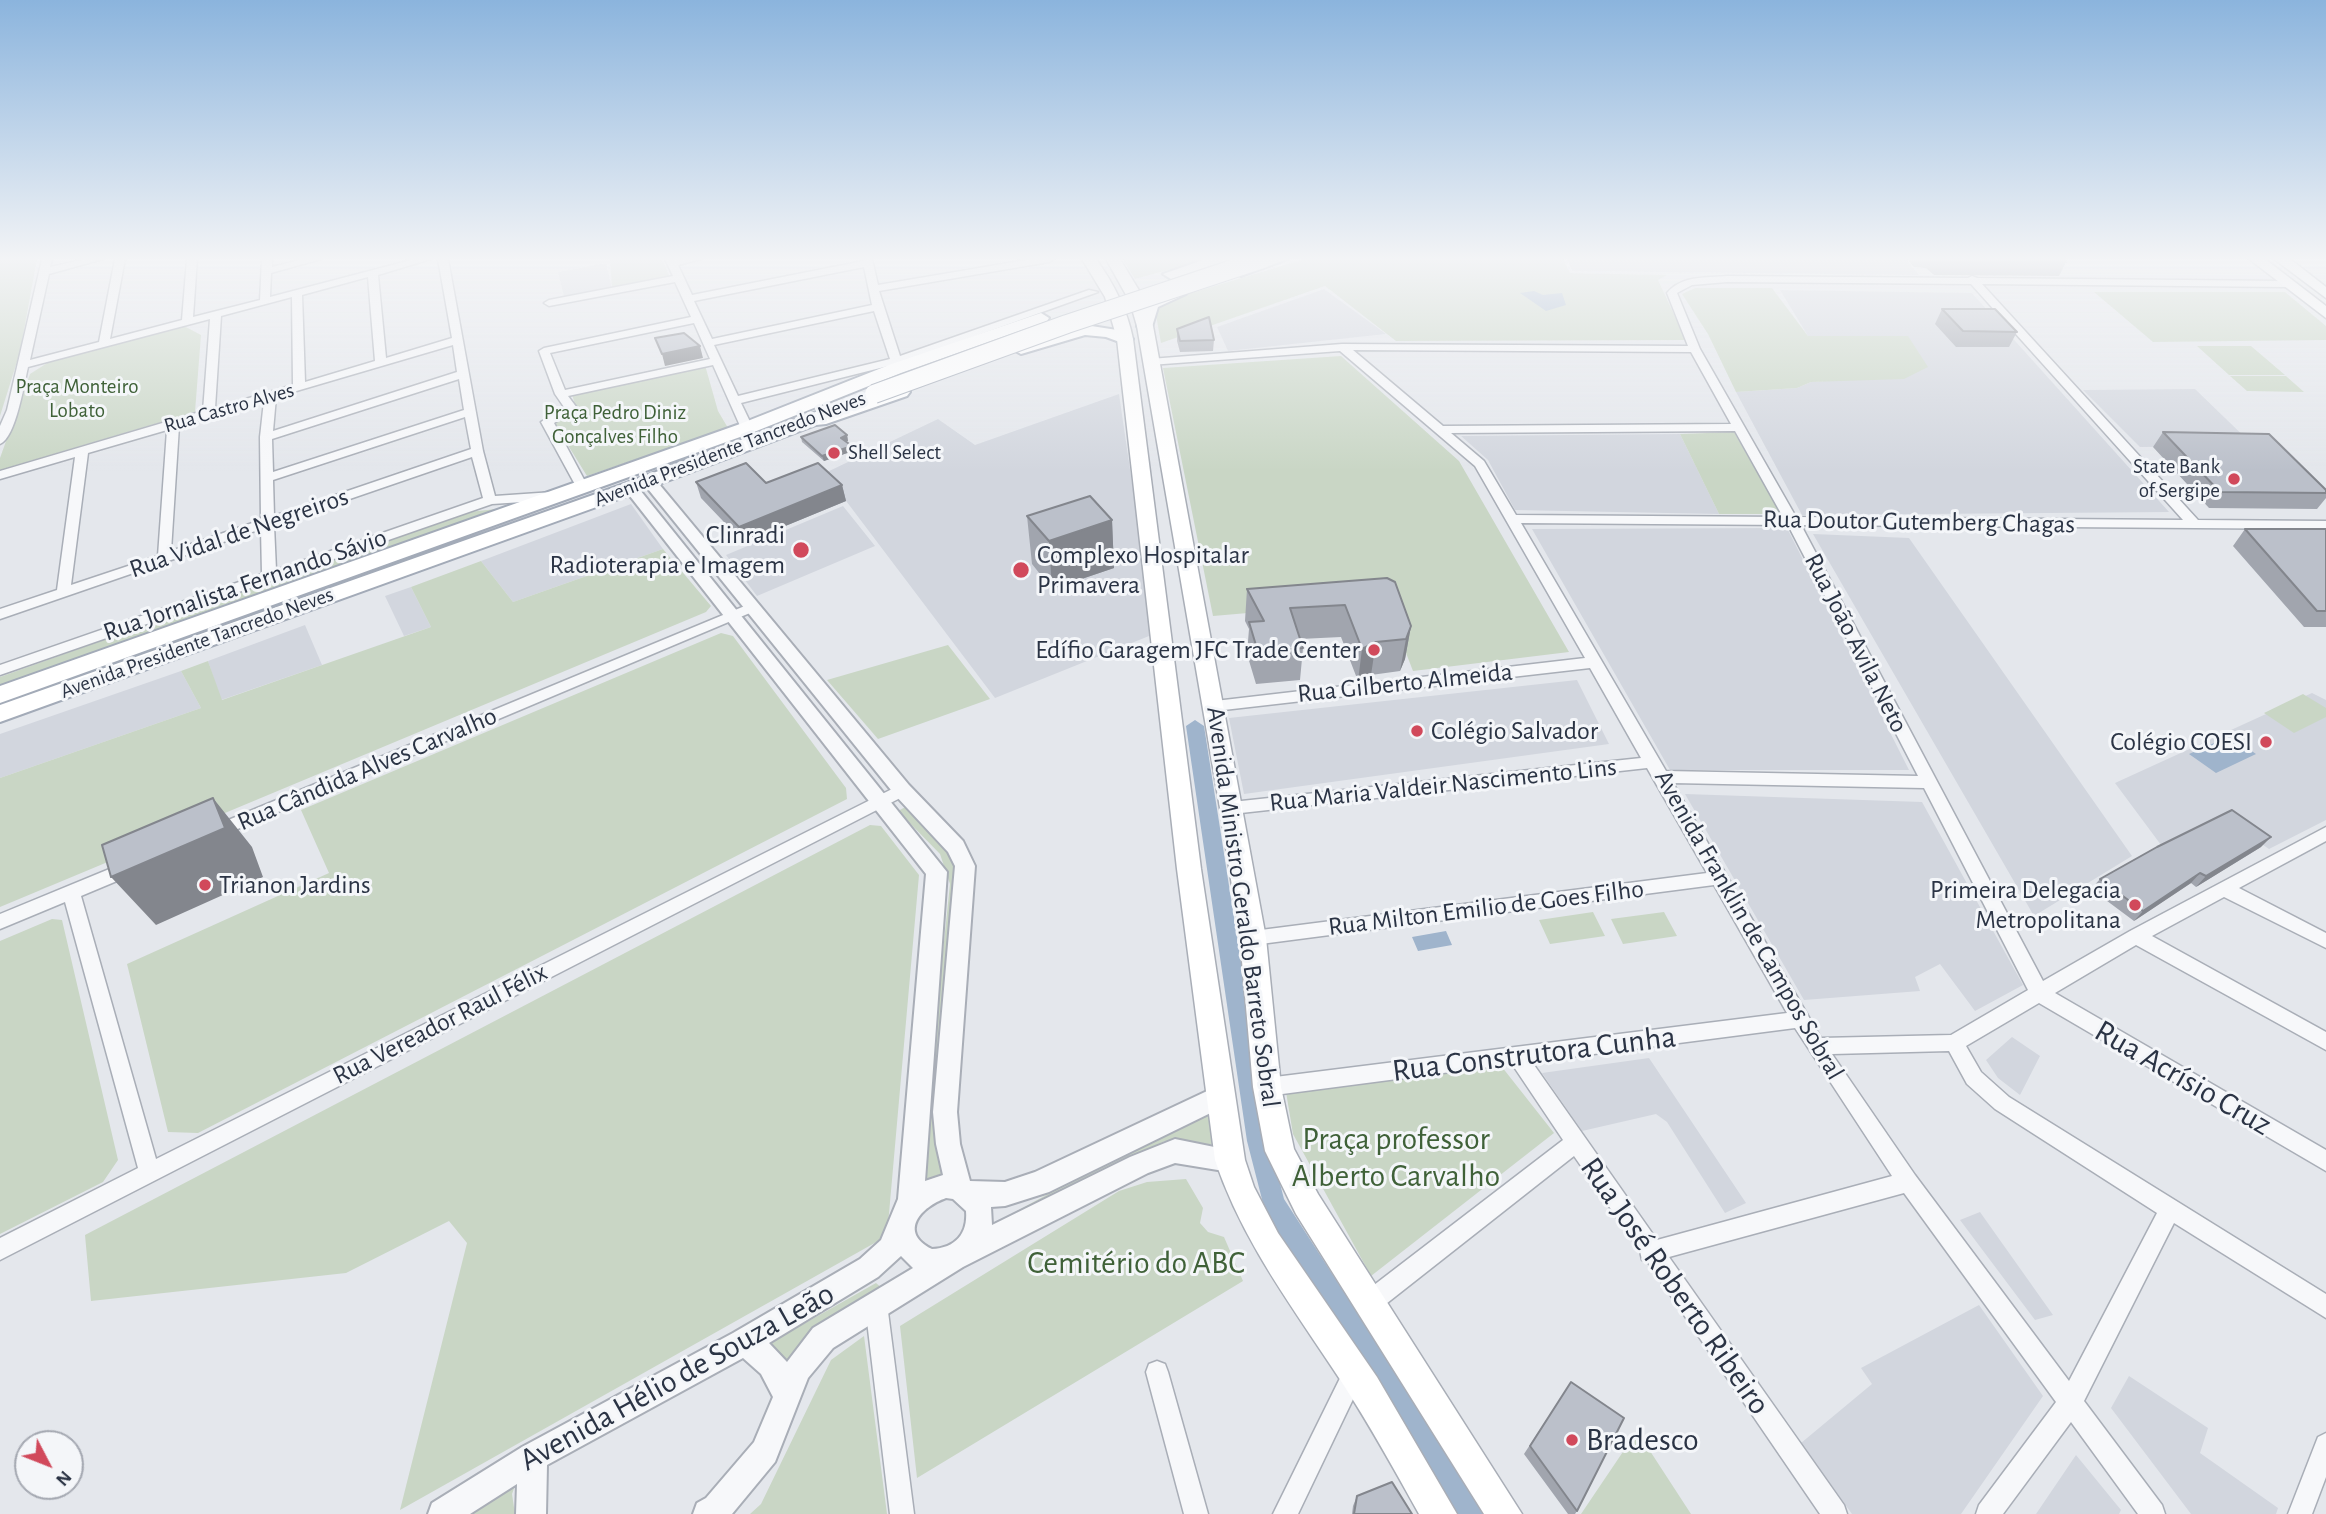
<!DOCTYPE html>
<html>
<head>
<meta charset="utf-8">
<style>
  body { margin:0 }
  #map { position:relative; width:2326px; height:1514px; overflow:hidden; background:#e4e7ec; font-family:"Alegreya Sans",sans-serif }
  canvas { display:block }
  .north { position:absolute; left:14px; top:1430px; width:70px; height:70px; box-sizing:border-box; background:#f4f6f9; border:2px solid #a4a8b1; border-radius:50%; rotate:132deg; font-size:19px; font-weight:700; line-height:28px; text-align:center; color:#2b3445 }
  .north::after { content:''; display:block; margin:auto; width:24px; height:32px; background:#d1495b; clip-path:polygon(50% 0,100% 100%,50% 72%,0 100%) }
</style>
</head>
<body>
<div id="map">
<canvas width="2326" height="1514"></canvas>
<div class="north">N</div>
</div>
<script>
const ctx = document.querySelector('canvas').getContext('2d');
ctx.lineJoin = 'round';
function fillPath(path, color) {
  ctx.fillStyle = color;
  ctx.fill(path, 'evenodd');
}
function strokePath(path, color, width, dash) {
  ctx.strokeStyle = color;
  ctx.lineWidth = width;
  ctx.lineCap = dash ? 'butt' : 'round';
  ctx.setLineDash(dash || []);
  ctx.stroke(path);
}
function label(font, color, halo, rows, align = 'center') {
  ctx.font = font + ' "Alegreya Sans",sans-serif';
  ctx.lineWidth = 6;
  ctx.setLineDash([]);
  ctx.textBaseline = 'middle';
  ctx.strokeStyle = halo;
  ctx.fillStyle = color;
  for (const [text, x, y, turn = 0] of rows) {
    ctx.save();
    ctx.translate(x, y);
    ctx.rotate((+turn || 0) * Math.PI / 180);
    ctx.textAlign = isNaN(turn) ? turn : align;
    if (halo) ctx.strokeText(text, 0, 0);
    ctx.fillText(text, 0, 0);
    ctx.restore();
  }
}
const built = new Path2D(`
  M1567,259H1906L1919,275L1572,271Z
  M606,263L612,288L564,297L558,272Z
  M1324,289L1386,334L1228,351L1217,327Z
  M1780,290L1972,293L2169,512L1802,515L1736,392L1797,388L1811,382L1851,379L1908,336H1808Z
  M2195,389L2254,446L2140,447L2083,390Z
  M1119,394L1154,634L995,698L825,473L938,419L975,445Z
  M1680,434L1719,514L1515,510L1488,460L1461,436Z
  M631,504L663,549L513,602L481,561Z
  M843,506L875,546L757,596L726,555Z
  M1787,528L1909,770H1670L1532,529Z
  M1813,534L1909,538L2132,856L2034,916Z
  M411,587L431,627L404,636L385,596Z
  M305,625L322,665L221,700L208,661Z
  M181,671L201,708L0,778V734Z
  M1577,680L1609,744L1244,794L1229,718Z
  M2312,693L2326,700V820L2269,849L2222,817L2164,849L2115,783Z
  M1685,794L1922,802L2023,985L1975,1011L1940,964L1915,977L1920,991L1804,1000Z
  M2012,1037L2040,1056L2020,1095L1998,1078L1986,1060Z
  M1649,1058L1744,1200L1746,1203L1725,1213L1667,1122L1656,1114L1582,1131L1542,1073Z
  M1980,1212L2053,1315L2035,1320L1960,1220Z
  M1979,1305L2043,1396L1961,1514H1852L1801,1443L1872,1384L1861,1368Z
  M2129,1376L2208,1428L2200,1453L2278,1508L2276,1514H2191L2111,1408Z
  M2076,1455L2121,1510L2119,1514H2036Z`);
const green = new Path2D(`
  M0,259H37L20,352L0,416Z
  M610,259H662L670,277L612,288Z
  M1129,259H1208L1135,279L1123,260Z
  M1305,259H1563L1570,273L1667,275L1658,280L1686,340L1396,341L1325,286L1161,343L1154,304Z
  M1695,288H1772L1808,336H1908L1928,367L1904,379L1811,382L1797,388L1736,392L1708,334L1682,294Z
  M2094,292H2285L2326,326V340L2153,342Z
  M182,325L201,335L195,412L0,470V458L30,374L55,358Z
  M2197,346H2251L2285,375H2229Z
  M1341,356L1459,461L1569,652L1413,671L1389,609L1376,602L1213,616L1163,368Z
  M705,365L718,411L728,428L587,476L553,421L577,412L572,394Z
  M2230,376H2286L2304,392L2247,391Z
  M1734,432L1781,514H1719L1680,434Z
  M506,508L0,688V677L459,513Z
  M663,549L711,606L706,612L0,907V778L201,708L181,671L208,661L222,700L431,627L411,587L481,561L513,602Z
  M721,633L733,636L846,788L847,799L198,1133L168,1132L127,964L329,873L301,810Z
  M948,645L990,699L878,739L827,680Z
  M2303,694L2326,708V717L2294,733L2264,713Z
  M909,805L959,865L950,1172L918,1191L950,884L940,854L898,811Z
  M870,825L881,826L919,875L887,1236L400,1510L467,1243L449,1221L346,1273L91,1301L85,1235Z
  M1593,912L1605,936L1550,944L1539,920Z
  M1664,912L1677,936L1623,944L1611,919Z
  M52,919L62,920L118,1160L103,1182L0,1234V941Z
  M1502,1067L1554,1133L1371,1276L1293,1134L1286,1092Z
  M1217,1102L1222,1145L1165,1141L1110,1167L997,1232L993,1224Z
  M1186,1179L1203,1208L1200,1223L1208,1232L1224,1237L1243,1281L917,1478L900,1326L1119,1191L1147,1182Z
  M876,1283L884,1290L787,1367L784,1358L772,1350L770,1343Z
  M864,1336L887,1514H750L761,1504L831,1360Z
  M1637,1431L1691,1514H1581Z
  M519,1475L512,1494L515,1514H451Z`);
const water = new Path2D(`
  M1534,291L1543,295L1562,293L1566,305L1546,311L1520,293Z
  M2230,736L2256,754L2216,773L2189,754Z
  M1446,931L1452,945L1418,951L1412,937Z`);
const canal = new Path2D(`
  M1195,720L1204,726L1269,1141L1284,1199L1487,1514H1457L1342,1338L1265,1211L1247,1141L1186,726Z`);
const minor = new Path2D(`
  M42,259H52L50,267L86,259H103L49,274L30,360L99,342L115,259H125L110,339L182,320L187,259H197L193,317L260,300L262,259H272V267L304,259H321L271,273L270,297L415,259H431L378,275L386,358L452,338L438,259H448L483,451L495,496L553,492L559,496L553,500L492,504L0,675V665L262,574L261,529L0,619V609L57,590L75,457L0,479V471L203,411L210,319L28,367C24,384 16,437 0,444V426L7,410ZM368,277L375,361L305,382L302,295ZM292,297L293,385L215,408L221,316ZM453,345L457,372L273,431L276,397ZM459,379L464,410L273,472L272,439ZM264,401L260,437L261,520L171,551L179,426ZM465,417L471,449L274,516L273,480ZM167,430L158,556L71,585L88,453ZM472,457L483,498L276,570L274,525Z
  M665,259H701L678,265L692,295L863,261L862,259H872L878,285L1032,259H1054L1049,262L879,291L900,356L1089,290L1098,292L900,363L741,403L753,428L747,432L741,428L713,365L568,396L577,408L554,423L588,487L582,491L578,490L541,422L564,407L555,394L539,351L544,348L691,317L675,282L549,306L544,303L549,300L673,276ZM864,267L872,305L712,339L694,301ZM874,311L890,359L738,396L714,345ZM694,323L710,359L565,390L550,353Z
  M1727,276L1968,278L1972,276L1977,278L2287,281L2292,284L2287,287L1982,284L2198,520L2326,521V529L1801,525L2043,981L2130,931L2326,827V841L2239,888L2326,933V948L2224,897L2152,936L2326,1032V1050L2136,945L2055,993L2326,1150V1171L2039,1003L1966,1046L1981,1072L2009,1097L2326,1294V1318L2174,1223L2084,1401L2162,1505L2165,1514H2138L2071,1422L2003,1514H1976L1979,1505L2056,1402L1904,1193L1669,1257L1844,1505L1847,1514H1820L1647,1261L1642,1260L1640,1251L1574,1156L1377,1311L1369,1314L1361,1311L1358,1303L1361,1295L1563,1140L1512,1064L1267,1096L1260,1093L1257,1087L1260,1081L1267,1078L1787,1013L1714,885L1253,945L1247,943L1244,938L1247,933L1253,931L1707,873L1647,768L1232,814L1226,812L1224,808L1226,804L1232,802L1641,758L1590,668L1215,711L1210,710L1207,706L1210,702L1215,701L1585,658L1475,466L1340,351L1150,365L1144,362L1150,359L1342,344L1688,346L1667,293C1682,275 1706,278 1727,276ZM1727,282L1971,284L2183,520L1796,517L1700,349L1677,293L1692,285ZM1353,350L1691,352L1731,424L1443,426ZM1735,431L1783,517L1516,515L1484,461L1451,433ZM1521,523L1788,525L1918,776L1666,771ZM1673,783L1924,788L2028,990L1951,1035L1821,1038ZM1795,1028L1892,1176L1657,1240L1532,1062ZM1949,1051L1967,1084L1995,1109L2157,1213L2069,1381L1915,1175L1832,1054Z
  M752,603L757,604L759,607L757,610L221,836H209L207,832L209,828Z
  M902,784L908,786L910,790L908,794L0,1260V1238L138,1168L65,902L0,929V914L124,863H136L139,868L136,873L81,896L156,1159Z
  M876,1293L884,1296L887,1304L914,1514H890L865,1304L868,1296Z
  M1157,1361L1165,1364L1168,1372L1208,1514H1184L1146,1372L1149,1364Z
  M1355,1361L1363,1364L1366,1372L1298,1514H1273L1347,1364Z
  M2326,1433V1477L2312,1514H2288L2318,1437Z`);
const tertiary = new Path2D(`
  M649,476L654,478L909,785L963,841L975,866L957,1112L960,1144L970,1181L1005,1182L1035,1172L1222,1084L1231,1087L1234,1095L1231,1103L1049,1192L1005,1206L991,1207L992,1225L1130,1157L1175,1139L1239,1152L1243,1160L1239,1168L1230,1172L1175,1163L1148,1173L963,1267L833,1348L808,1378L775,1462L732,1514H693L697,1503L706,1498L754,1442L773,1397L761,1374L743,1358L547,1465L546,1514H516L517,1484L470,1514H428L432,1503L522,1447L733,1333L860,1259L881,1240L898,1199L926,874L626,491V485H636L947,872L925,1181L943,1175L936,1144L933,1112L955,866L948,852L895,795L644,484V478ZM946,1198L953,1199L966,1211C968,1234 955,1248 932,1249C898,1232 921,1207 946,1198ZM901,1256L913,1268L813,1328L787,1362L769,1343L878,1277Z`);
const secondary = new Path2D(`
  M1082,259H1096C1114,284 1127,309 1133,339L1201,869L1245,1160L1254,1187L1278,1233L1377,1377L1457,1514H1419C1394,1469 1369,1424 1341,1381C1294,1309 1243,1243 1215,1160L1177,869L1117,339L1105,297Z
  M1106,259H1120L1146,302L1153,326L1266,938L1281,1087L1294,1149L1318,1194L1522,1514H1484L1296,1214L1265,1151L1253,1087L1240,938L1220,808L1137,326L1130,302Z
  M2249,259H2265L2326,306V318Z
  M2274,259H2290L2326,287V298Z`);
const primary = new Path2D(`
  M1206,259H1230L1171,279L1163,274Z
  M1264,259H1288L1241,276L1233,271Z
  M1180,286L1188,291L1186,294L1158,307L1151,330H1139L1137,326L1145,301Z
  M1041,313L1049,318L1047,321L901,373L754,432L0,703V686L740,424L889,365Z
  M1085,325L1117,330L1133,339L1125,344L1106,337L1085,335L1021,354L1012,349L1055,331Z
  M901,387L910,392L907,396L826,424L816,425L638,492L0,722V705L624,484L829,407H840Z`);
const primaryBridge = new Path2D(`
  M874,394L1067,324L1263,259`);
const wall = new Path2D(`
  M1907,259H2064L2066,262L2059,276L1934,275L1926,268L1914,267Z
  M1942,309L2017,332L2009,347H1956L1935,324Z
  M1177,329L1214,340L1213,351L1180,352L1177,341Z
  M2163,432L2326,490V498L2317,509L2209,508L2153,447Z
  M847,435L848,441H846L853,451L824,461L802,442L801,437Z
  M696,482L842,485L846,501L744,543L701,498Z
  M1027,516L1112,520L1114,568L1052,589L1032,564Z
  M2245,529H2326V627H2304L2233,546Z
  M1387,578L1411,626L1405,659L1400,671L1371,675L1358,681L1341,637L1300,639L1303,648L1300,680L1256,684L1247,654L1249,629L1245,621L1247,589Z
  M2261,847L2196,887L2191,883L2134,921L2091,889L2100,879Z
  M1571,1382L1577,1511L1575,1514H1568L1524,1454Z
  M1357,1496L1412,1514H1352L1353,1506Z`);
const shadedWall = new Path2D(`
  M700,346L703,358L665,366L662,354Z
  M847,435L848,441L842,443L841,438Z
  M852,446L853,451L824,461L822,456Z
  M842,485L846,501L744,543L739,527Z
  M1112,520L1114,568L1052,589L1049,541Z
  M1411,626L1405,659L1400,671L1406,639Z
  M1376,642L1371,675L1358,681L1362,649Z
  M213,798L252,847L263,877L156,925L111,877Z
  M2271,837L2261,847L2196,887L2206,876Z
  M2200,873L2191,883L2134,921L2143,911Z`);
const building = new Path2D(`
  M1939,259H2064L2066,262L1940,260Z
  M1942,309H1995L2017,332L1963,331Z
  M1209,317L1214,340L1180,341L1177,329Z
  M684,333L700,346L662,354L655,338Z
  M835,425L847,435L841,438L852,446L822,456L801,437Z
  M2163,432L2269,434L2326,490V493L2220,492Z
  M746,463L766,483L818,463L842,485L739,527L696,482Z
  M1090,496L1112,520L1049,541L1027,516Z
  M2245,529H2326V611H2317Z
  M1387,578L1395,582L1411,626L1406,639L1376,642L1362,649L1345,605L1290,608L1303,648L1258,652L1249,622L1264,621L1247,589Z
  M213,798L225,828L111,877L102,845Z
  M2232,810L2271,837L2206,876L2200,873L2143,911L2100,879L2157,847Z
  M1571,1382L1624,1418L1577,1511L1530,1446Z
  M1392,1482L1412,1514H1354L1357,1496Z`);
const markers = [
  [834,453,7,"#d1495b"],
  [2234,479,7,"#d1495b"],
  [801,550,9,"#d1495b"],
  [1021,570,9,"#d1495b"],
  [1374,650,7,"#d1495b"],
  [1417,731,7,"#d1495b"],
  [2266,742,7,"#d1495b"],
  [205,885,7,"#d1495b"],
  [2135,905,7,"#d1495b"],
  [1572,1440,7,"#d1495b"]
];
const farParknames = [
  ["Praça Monteiro",77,387],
  ["Lobato",77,411],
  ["Praça Pedro Diniz",615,413],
  ["Gonçalves Filho",615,437]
];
const farStreetnames = [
  ["Rua Castro Alves",229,408,-16],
  ["Avenida Presidente Tancredo Neves",730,449,-21],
  ["Avenida Presidente Tancredo Neves",197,643,-20]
];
const farPoinames = [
  ["Shell Select",848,453],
  ["State Bank",2220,467,"right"],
  ["of Sergipe",2220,491,"right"]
];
const streetNames = [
  ["Rua Doutor Gutemberg Chagas",1919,522,1],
  ["Rua Vidal de Negreiros",239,533,-19],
  ["Rua Jornalista Fernando Sávio",245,585,-19],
  ["Rua João Avila Neto",1856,643,63],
  ["Rua Gilberto Almeida",1405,683,-6],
  ["Rua Cândida Alves Carvalho",367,769,-23],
  ["Rua Maria Valdeir Nascimento Lins",1443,785,-6],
  ["Avenida Ministro Geraldo Barreto Sobral",1243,907,82],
  ["Rua Milton Emilio de Goes Filho",1486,908,-7],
  ["Avenida Franklin de Campos Sobral",1749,925,60],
  ["Rua Vereador Raul Félix",440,1024,-27]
];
const poiNames = [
  ["Clinradi",785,535],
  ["Radioterapia e Imagem",785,565],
  ["Complexo Hospitalar",1037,555,"left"],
  ["Primavera",1037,585,"left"],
  ["Edífio Garagem JFC Trade Center",1360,650],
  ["Colégio Salvador",1431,731,"left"],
  ["Colégio COESI",2252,742],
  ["Trianon Jardins",219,885,"left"],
  ["Primeira Delegacia",2121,890],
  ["Metropolitana",2121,920]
];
const nearStreetnames = [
  ["Rua Construtora Cunha",1534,1054,-7],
  ["Rua Acrísio Cruz",2183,1078,30],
  ["Rua José Roberto Ribeiro",1675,1286,55],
  ["Avenida Hélio de Souza Leão",677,1377,-29]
];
const nearParknames = [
  ["Praça professor",1396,1139],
  ["Alberto Carvalho",1396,1176],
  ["Cemitério do ABC",1136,1263]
];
const nearPoinames = [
  ["Bradesco",1586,1440]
];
fillPath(built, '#d2d6de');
fillPath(green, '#c9d6c5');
fillPath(water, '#9fb4cc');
fillPath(canal, '#9fb4cc');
strokePath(minor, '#a9aeb7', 3);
strokePath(tertiary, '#a9aeb7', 4);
strokePath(secondary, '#a9aeb7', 3);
strokePath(primary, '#a3abb8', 4);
fillPath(minor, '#f7f8fa');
fillPath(tertiary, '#f7f8fa');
fillPath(secondary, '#fff');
fillPath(primary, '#fff');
strokePath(primaryBridge, '#a3abb8', 20, []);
strokePath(primaryBridge, '#fff', 18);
fillPath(wall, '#a1a5ae');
fillPath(shadedWall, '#83868d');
fillPath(building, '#bbc0ca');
strokePath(building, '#83868d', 2);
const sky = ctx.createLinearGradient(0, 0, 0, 471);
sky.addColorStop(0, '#8bb4dd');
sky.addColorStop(0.55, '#f3f4f6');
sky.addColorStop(1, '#f3f4f600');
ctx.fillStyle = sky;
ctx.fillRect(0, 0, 2326, 471);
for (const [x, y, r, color] of markers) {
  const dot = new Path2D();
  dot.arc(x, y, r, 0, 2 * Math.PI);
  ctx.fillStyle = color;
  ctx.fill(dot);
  strokePath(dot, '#f4f6f9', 2.5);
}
label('21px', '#3f6138', '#f4f6f9', farParknames);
label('21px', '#2b3445', '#f4f6f9', farStreetnames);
label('21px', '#2b3445', '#f4f6f9', farPoinames, 'left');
label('26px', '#2b3445', '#f4f6f9', streetNames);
label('26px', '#2b3445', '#f4f6f9', poiNames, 'right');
label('32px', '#2b3445', '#f4f6f9', nearStreetnames);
label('32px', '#3f6138', '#f4f6f9', nearParknames);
label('32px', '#2b3445', '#f4f6f9', nearPoinames, 'left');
</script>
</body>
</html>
